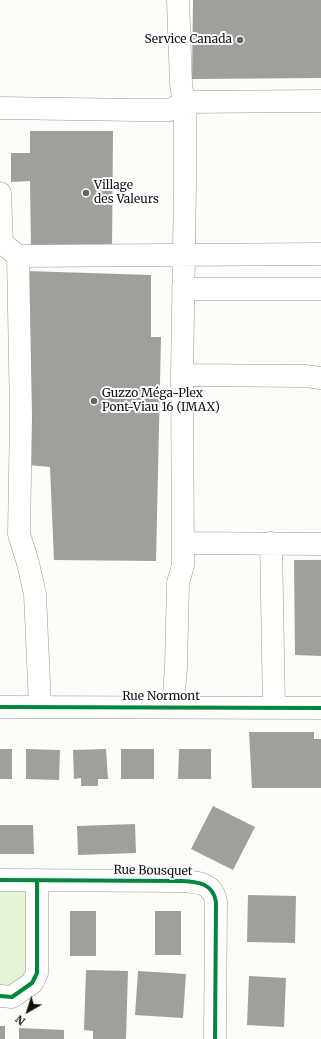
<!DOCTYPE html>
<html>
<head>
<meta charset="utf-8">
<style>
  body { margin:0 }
  #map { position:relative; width:321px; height:1039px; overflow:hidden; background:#fdfcf7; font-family:Merriweather,serif }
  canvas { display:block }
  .north { position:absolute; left:8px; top:991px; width:40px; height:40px; -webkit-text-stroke:3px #fff; paint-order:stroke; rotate:219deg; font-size:11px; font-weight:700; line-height:16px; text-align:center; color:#111 }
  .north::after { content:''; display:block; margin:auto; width:14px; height:18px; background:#111; clip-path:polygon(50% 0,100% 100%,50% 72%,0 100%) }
</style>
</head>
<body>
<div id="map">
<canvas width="321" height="1039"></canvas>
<div class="north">N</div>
</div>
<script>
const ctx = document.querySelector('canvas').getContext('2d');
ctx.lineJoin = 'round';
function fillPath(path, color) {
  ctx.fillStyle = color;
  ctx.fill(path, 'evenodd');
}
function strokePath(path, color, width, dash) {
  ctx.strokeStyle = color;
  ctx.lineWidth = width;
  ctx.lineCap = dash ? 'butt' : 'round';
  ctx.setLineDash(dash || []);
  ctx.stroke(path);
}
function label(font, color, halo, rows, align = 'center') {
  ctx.font = font + ' Merriweather,serif';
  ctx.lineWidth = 4;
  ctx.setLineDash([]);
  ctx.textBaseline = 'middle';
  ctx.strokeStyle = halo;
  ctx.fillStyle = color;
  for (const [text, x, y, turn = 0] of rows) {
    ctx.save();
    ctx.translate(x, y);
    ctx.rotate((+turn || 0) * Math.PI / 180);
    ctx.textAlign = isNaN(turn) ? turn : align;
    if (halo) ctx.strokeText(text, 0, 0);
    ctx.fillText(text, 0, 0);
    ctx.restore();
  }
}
const green = new Path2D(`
  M0,880H37V973L0,996Z`);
const building = new Path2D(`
  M193,0H321V78L192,79Z
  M30,131H113L112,245L31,246L30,181L11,182V153H30Z
  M26,271L151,275V337H161L156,561L54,560L50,467L28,465Z
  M294,560H321V656L295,655Z
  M249,732H314V739H321V788H252Z
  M0,749H12V779H0Z
  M26,749L60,750L59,780L26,779Z
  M106,749L108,779H98V786H81V778L74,779L73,750Z
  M121,749H154V779H121Z
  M179,749H211V779H178Z
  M213,806L255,827L233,870L191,849Z
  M135,824L136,853L78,855L77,826Z
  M0,825H33L34,854H0Z
  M248,895L296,896L295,943L247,942Z
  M70,911H96V956H70Z
  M155,911H181V955H155Z
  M86,970L128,971L126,1039H93V1031L84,1030Z
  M138,971L186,974L183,1018L135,1015Z
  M249,976L286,978L284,1027L247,1025Z
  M0,1026H5V1039H0Z
  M19,1028L64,1030V1039H19Z`);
const minor = new Path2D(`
  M0,108L137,110H170L184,102L321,101
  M0,193L2,243L18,256L321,254
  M18,256L21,416L19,534L28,563L35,594L40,706
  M183,289H321
  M182,375L306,376L321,378
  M183,543L321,544
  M271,543L274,707
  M0,707L321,708
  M173,707L176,668L178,583L183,565L182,375L185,185V112L181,84L178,0
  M0,880L182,881C198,882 213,883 216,902L215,1039
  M0,996L12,997L32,983L37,973V880`);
const cycleway = new Path2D(`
  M0,707L321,708
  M0,880L182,881C198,882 213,883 216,902L215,1039
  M0,996L12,997L32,983L37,973V880`);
const markers = [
  [240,40,4,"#646362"],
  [86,193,4,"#646362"],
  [94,401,4,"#646362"]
];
const poiNames = [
  ["Service Canada",232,40,"right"],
  ["Village",94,186],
  ["des Valeurs",94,200],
  ["Guzzo Méga-Plex",102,394],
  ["Pont-Viau 16 (IMAX)",102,408]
];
const streetNames = [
  ["Rue Normont",161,697],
  ["Rue Bousquet",153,871,1]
];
fillPath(green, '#e7f3d7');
fillPath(building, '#a19f9c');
strokePath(minor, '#979795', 23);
strokePath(minor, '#fffffe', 22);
strokePath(cycleway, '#00873e', 4);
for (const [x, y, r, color] of markers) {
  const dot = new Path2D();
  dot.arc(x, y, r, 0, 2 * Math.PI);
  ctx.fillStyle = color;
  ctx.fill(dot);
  strokePath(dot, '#fff', 1.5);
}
label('12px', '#111', '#fff', poiNames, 'left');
label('12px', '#111', '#fff', streetNames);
</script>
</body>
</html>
